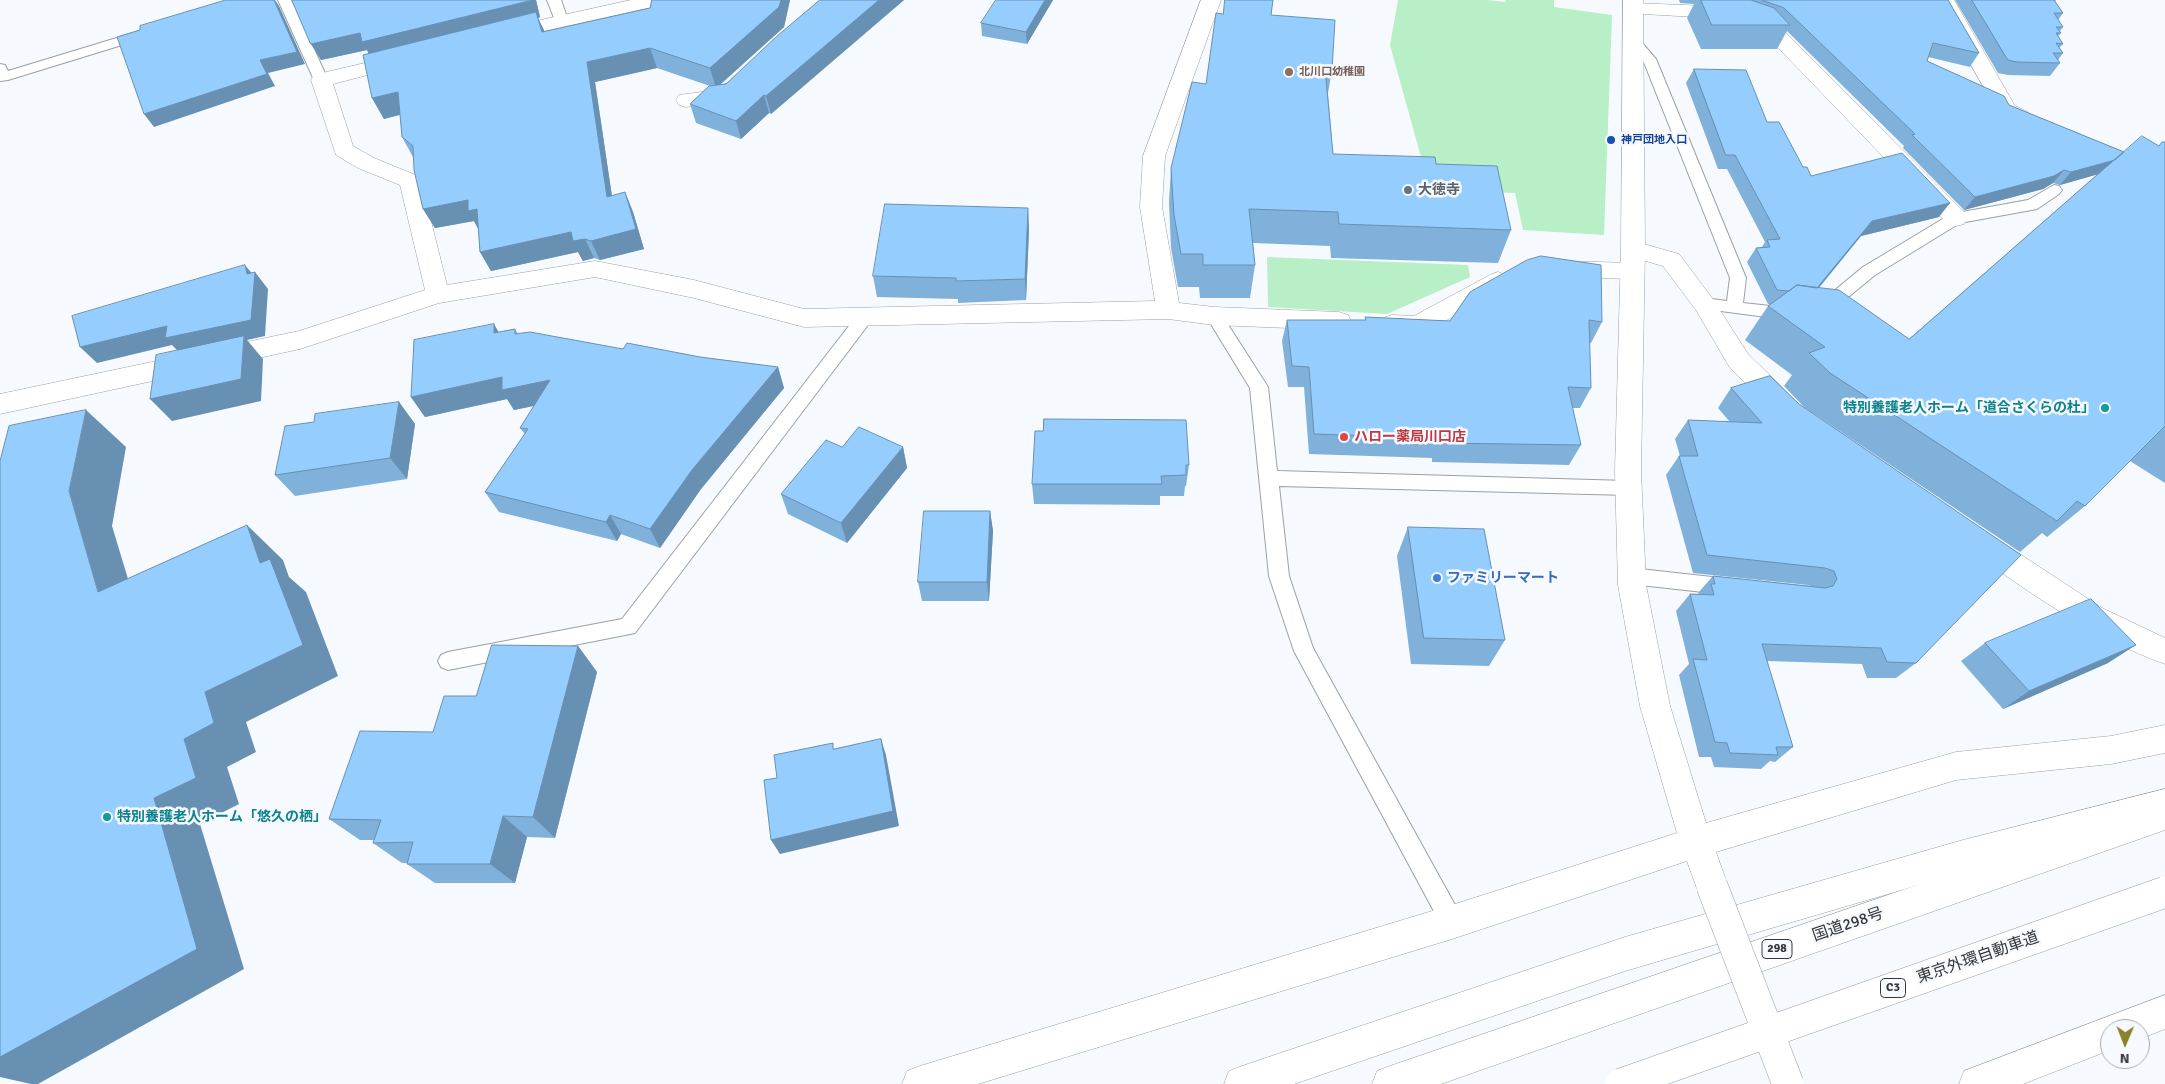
<!DOCTYPE html>
<html>
<head>
<meta charset="utf-8">
<style>
  body { margin:0 }
  #map { position:relative; width:2165px; height:1084px; overflow:hidden; background:#f6fafe; font-family:Signika,sans-serif }
  canvas { display:block }
  .north { position:absolute; left:2100px; top:1019px; width:50px; height:50px; box-sizing:border-box; background:#f6fafe; border:1px solid #a8acaf; border-radius:50%; rotate:181deg; font-size:14px; font-weight:700; line-height:20px; text-align:center; color:#343639 }
  .north::after { content:''; display:block; margin:auto; width:18px; height:22px; background:#8a822a; clip-path:polygon(50% 0,100% 100%,50% 72%,0 100%) }
</style>
</head>
<body>
<div id="map">
<canvas width="2165" height="1084"></canvas>
<div class="north">N</div>
</div>
<script>
const ctx = document.querySelector('canvas').getContext('2d');
ctx.lineJoin = 'round';
function fillPath(path, color) {
  ctx.fillStyle = color;
  ctx.fill(path, 'evenodd');
}
function strokePath(path, color, width, dash) {
  ctx.strokeStyle = color;
  ctx.lineWidth = width;
  ctx.lineCap = dash ? 'butt' : 'round';
  ctx.setLineDash(dash || []);
  ctx.stroke(path);
}
function label(font, color, halo, rows, align = 'center') {
  ctx.font = font + ' Signika,"Noto Sans JP",sans-serif';
  ctx.lineWidth = 5;
  ctx.setLineDash([]);
  ctx.textBaseline = 'middle';
  ctx.strokeStyle = halo;
  ctx.fillStyle = color;
  for (const [text, x, y, turn = 0] of rows) {
    ctx.save();
    ctx.translate(x, y);
    ctx.rotate((+turn || 0) * Math.PI / 180);
    ctx.textAlign = isNaN(turn) ? turn : align;
    if (halo) ctx.strokeText(text, 0, 0);
    ctx.fillText(text, 0, 0);
    ctx.restore();
  }
}
const green = new Path2D(`
  M1398,0H1488L1505,2L1506,0H1554V7L1612,15L1604,235L1523,230L1515,193L1456,191L1424,168L1390,45Z
  M1267,257L1468,265L1470,277L1387,314L1268,307Z`);
const service = new Path2D(`
  M278,0H292L328,80L326,83H316L314,80Z
  M547,0H561L568,20L566,23H556Z
  M143,30L148,31L150,34L148,37L8,80L0,81V64L5,65L8,71Z
  M1632,36L1637,37L1656,59L1746,278L1743,303L1789,308L1795,310L1797,314L1795,318L1789,320L1698,308L1696,304L1698,300L1704,298L1727,301L1730,278L1643,60L1625,40Z
  M2054,185L2059,186L2062,190L2059,194L2037,209L1960,223L1875,275L1830,312L1824,314L1818,312L1816,308L1818,304L1863,267L1951,214L2028,200Z
  M1214,310L1220,312L1268,387L1277,471L1628,481L1634,483L1637,488L1634,493L1628,495L1279,486L1289,576L1313,648L1460,914L1463,922L1460,930L1452,933L1444,930L1294,651L1269,576L1250,388L1206,316L1208,312Z
  M865,311L871,313L873,317L871,321L635,633L448,670L441,667L438,661L441,655L448,652L622,619L859,313Z
  M1631,568L1730,579L1737,581L1740,587L1737,593L1730,595L1631,584L1624,582L1621,576L1624,570Z`);
const minor = new Path2D(`
  M631,0H667L664,4L657,6L505,40L498,38L495,34L498,30L505,28Z
  M1201,0H1221L1165,156L1162,207L1179,303L1214,307L1339,312L1348,315L1351,321L1348,327L1339,330L1214,325L1168,319L804,327L694,298L595,277L439,303L300,349L0,414V394L299,331L425,290L400,185L358,168L336,155L311,80L314,75L403,54L410,56L413,60L410,64L333,84L353,146L374,158L418,176L421,181L447,285L595,261L694,280L804,309L1155,301L1140,207L1143,156Z
  M1934,0H1954L2015,106L2028,112L2032,117L2028,122L2021,124L2000,116Z
  M1633,3L1734,7L1776,23L1964,212L1967,218L1964,224L1956,226L1948,224L1762,31L1731,19L1626,13L1623,9L1626,5Z
  M729,83L736,85L739,90L730,101L686,107L679,105L676,100L679,95L717,90L722,85Z
  M1633,241L1679,254L1712,298L1748,354L1793,398L1797,405L1793,412L1784,415L1775,412L1730,368L1696,310L1663,266L1625,255L1621,249L1625,243Z
  M1563,261L1632,263L1640,265L1644,271L1640,277L1632,279L1563,277L1555,275L1551,269L1555,263Z
  M1498,272L1506,275L1510,281L1506,287L1427,331C1413,336 1397,335 1383,330L1380,324L1383,318L1392,315L1414,316L1490,275Z
  M1981,531L1991,535L2102,608L2165,638V664C2093,638 2033,595 1971,551L1967,543L1971,535Z`);
const tertiary = new Path2D(`
  M1623,0H1643L1645,249L1641,471L1646,585L1670,706L1706,823L1956,752L2111,736L2165,725V753L2111,764L1956,780L1716,852L1728,886L1724,897L1712,902L1700,897L1687,861L1452,939L978,1084H902L907,1071L920,1066L1452,905L1677,833L1640,706L1618,585L1615,471L1621,249Z`);
const trunk = new Path2D(`
  M2165,800V830L1441,1084H1372L1377,1071L1390,1066Z`);
const motorway = new Path2D(`
  M2165,789V819L1963,872L1625,971L1294,1084H1224L1229,1071L1242,1066L1625,937L1963,840Z
  M2165,995V1029L2140,1039V1029H2110V1050L2023,1084H1959L1964,1071Z`);
const tertiaryBridge = new Path2D(`
  M1712,886L1788,1084`);
const motorwayBridge = new Path2D(`
  M1621,1084L2165,892`);
const wall = new Path2D(`
  M292,0H536L540,17L538,18L544,32L650,8L652,0H790L784,27L720,85L726,84L820,0H904L771,114L769,113L741,139L696,123L690,104L710,86L657,68L595,82L612,196L625,192L633,212L644,249L600,260L594,258L583,261L578,252L491,271L480,252L478,229L474,221L435,228L423,209L413,157L402,137L400,115L384,119L372,98L369,54L367,50L321,60L311,44Z
  M1053,0L1027,44L982,36L981,23Z
  M1679,0H1948L1979,53L1970,67L1928,57L1927,61L2009,105L2124,152L2159,146L2165,142V483L2130,461L2085,506L2047,537L2042,533L2020,552L1804,407L1784,386L1792,375L1745,340L1768,306L1770,304H1768L1747,262L1756,248L1762,247L1765,242L1727,169H1718L1686,83L1694,69L1767,122L1803,167L1811,176L1939,217L1861,236L1819,288L1909,339L2098,174L2060,185L2053,183L2043,189L1964,210L1903,148L1904,146L1787,31L1777,49H1701L1687,18L1694,4L1680,3Z
  M1955,0H2056L2055,2L2063,13L2058,20L2063,27L2060,31L2061,33L2058,36L2063,44L2059,48L2063,53L2058,60L2060,63L2050,76L2008,75L1998,73Z
  M1223,14L1271,15L1332,70L1328,93L1333,154L1436,164L1511,230L1498,263L1331,258L1330,246L1253,243L1255,265L1250,298H1200L1199,287H1178L1171,248L1169,202L1171,168L1206,84Z
  M1028,208L1029,230L1026,300L958,303V299L877,297L873,276Z
  M1470,292L1602,322L1591,343H1589L1591,388L1580,408H1572L1581,445L1569,465L1432,462V458L1309,454L1304,387H1288L1282,341L1287,320H1365V317L1450,321Z
  M515,329L518,334L623,349L700,357L778,367L784,388L701,489L660,548L621,534L617,541L499,512L485,492L525,434L520,428L534,406L514,410L507,399L425,417L411,397L499,332Z
  M1770,376L1916,663L1896,678H1867L1862,664L1767,661L1793,747L1775,762L1770,761L1761,769L1714,767L1711,757H1699L1679,675L1689,664L1676,611L1690,594H1699L1698,593L1713,576L1812,586L1808,585L1693,573L1666,475L1679,456H1680L1675,439L1688,420L1730,422L1718,408L1731,388Z
  M399,402L415,424L407,479L295,496L275,475L314,422Z
  M842,447H903L907,468L847,543L788,514L781,494Z
  M1189,465L1186,486H1185L1184,496H1160V505L1034,504L1032,484Z
  M990,511L993,531L989,601H922L918,582Z
  M1408,527L1505,640L1489,666L1411,664L1397,556Z
  M1985,643L2108,663L2003,709L1961,661Z
  M578,646L597,672L555,838L527,837L515,883H435L407,864V863H402L373,843L374,840H360L329,819L476,696Z`);
const shadedWall = new Path2D(`
  M274,0H275L279,6L305,64L268,73L275,86L154,127L144,114L260,60Z
  M533,0H536L540,17L538,18L545,32L371,59L367,50L321,60L311,44L360,33Z
  M781,0H790L784,27L716,88L710,68Z
  M879,0H904L771,114L766,96Z
  M1045,0H1053L1027,44L1026,32Z
  M650,48L657,68L595,82L615,217L607,197L587,62Z
  M398,92L409,112L384,119L372,98Z
  M764,95L769,113L741,139L736,121Z
  M2132,155L2120,168L2060,185L2071,172Z
  M2064,170L2053,183L2043,189L1964,210L1975,197Z
  M625,192L633,212L644,249L600,260L591,241Z
  M468,200L477,209L479,230L474,221L435,228L423,209Z
  M1950,203L1939,217L1861,236L1802,308L1812,294L1872,221Z
  M1028,208L1029,230L1026,300L1025,279Z
  M571,232L585,239L594,258L583,261L578,252L491,271L480,252Z
  M245,265L254,276L255,272L268,289L265,336L247,340L263,359L261,401L172,421L150,399L181,354L172,345L97,363L80,347L247,274Z
  M494,324L506,345L494,333Z
  M778,367L784,388L701,489L660,548L650,529L692,470Z
  M502,377L550,380L561,400L514,410L507,399L425,417L411,397Z
  M399,402L415,424L407,479L390,458Z
  M86,410L126,447L112,526L142,625L98,592L69,491Z
  M903,447L907,468L847,543L841,523Z
  M990,511L993,531L989,601L987,582Z
  M610,515L621,534L617,541L606,522Z
  M247,525L283,560L289,577L306,592L338,676L246,722L256,752L227,767L239,804L200,824L244,969L38,1084H31L0,1077V1057L154,798L184,739L205,692L260,563Z
  M2136,645L2108,663L2003,709L2029,691Z
  M578,646L597,672L555,838L533,817Z
  M881,739L886,755L899,826L780,854L771,840Z
  M503,816L527,837L515,883L490,864Z`);
const building = new Path2D(`
  M226,0H274L297,52L260,60L267,74L144,114L117,37L140,30V26Z
  M292,0H533L362,42L360,33L311,44Z
  M652,0H781L779,7L710,68L650,48L587,62L607,197L625,192L636,229L591,241L585,239L573,241L571,232L480,252L477,209L468,211V200L423,209L414,170L413,146L402,137L398,92L372,98L363,55L536,12L542,32L650,8Z
  M820,0H879L766,96L764,95L736,121L690,104L709,86L726,84L776,37Z
  M996,0H1045L1026,32L981,23Z
  M1225,0H1273L1271,15L1335,20L1332,70L1325,69L1333,154L1435,157L1436,164L1497,166L1511,230L1339,224L1338,212L1249,209L1255,265H1203V254H1181L1174,215L1171,168L1192,82L1206,84L1216,13L1223,14Z
  M1701,0H1751L1774,8L1790,25H1712Z
  M1762,0H1948L1979,53L1933,43L1927,61L2004,96L2009,105L2124,152L2115,160L2071,172L2064,170L2054,176L1975,197L1912,135L1915,134L1784,8Z
  M1972,0H2054L2063,13H2054L2063,27H2056L2061,33H2056L2063,44L2056,43L2063,53H2053L2060,63L2017,62L2008,60Z
  M1694,69L1746,70L1767,122H1779L1803,167H1807L1811,176L1902,153L1950,203L1872,221L1817,288L1797,285L1789,291L1777,290L1756,248L1770,247L1767,240L1780,239L1735,155H1726Z
  M2142,136L2159,146L2162,142H2165V426L2085,506L2077,501L2057,521L1830,373L1809,353L1825,347L1768,306L1797,285L1839,290L1909,339Z
  M885,204L1028,208L1025,279L956,281V278L873,276Z
  M1541,256L1601,265L1602,322L1589,320L1591,388L1568,387L1581,445L1441,443L1440,438L1314,434L1309,367L1292,366L1287,320H1366L1365,317L1450,321L1470,292L1527,260Z
  M245,265L247,274L255,272L251,320L165,338L167,326L80,347L72,316Z
  M494,324V333L515,329V334L530,332L623,349L627,343L700,357L778,367L692,470L650,529L610,515L606,522L485,492L528,429L520,428L550,380L502,390V377L411,397L414,340Z
  M244,336L241,379L150,399L156,355Z
  M1770,376L1799,404L2021,555L1916,663L1887,662L1881,648L1762,644L1793,747H1776L1778,755L1730,753L1727,743L1715,742L1693,659L1707,660L1690,594L1714,595L1711,584H1715L1713,576L1825,588L1833,586L1837,579L1834,571L1825,568L1707,555L1679,456H1698L1688,420L1762,423L1731,388Z
  M399,402L390,458L275,475L285,426L314,422L315,414Z
  M86,410L69,491L98,592L247,525L260,563L270,559L303,645L205,692L214,723L184,739L196,778L154,798L197,949L0,1057V461L9,426Z
  M1044,419L1186,420L1189,465H1186V475L1161,476L1162,484H1032L1035,431H1043Z
  M859,427L903,447L841,523L781,494L826,440L842,447Z
  M924,511H990L987,582H918Z
  M1408,527L1484,529L1505,640L1424,638Z
  M2091,599L2136,645L2029,691L1985,643Z
  M492,645L578,646L533,817L503,816L490,864H407L413,842L373,843L381,820L329,819L360,731L433,732L444,696H476Z
  M881,739L893,811L771,840L764,780L777,778L774,755L833,743V749Z`);
const markers = [
  [1289,72,5,"#8d6e63"],
  [1611,140,5,"#1a4fb4"],
  [1408,190,5,"#6b7280"],
  [2105,408,5,"#0f9aa8"],
  [1344,437,5,"#e0444e"],
  [1437,578,5,"#3f7fe0"],
  [107,817,5,"#0f9aa8"]
];
const farEducationnames = [
  ["北川口幼稚園",1299,72]
];
const farTransitnames = [
  ["神戸団地入口",1621,140]
];
const shields = [
  [1777,949,30],
  [1893,988,25]
];
const shieldNames = [
  ["298",1777,949],
  ["C3",1893,988]
];
const worshipNames = [
  ["大徳寺",1418,190]
];
const cultureNames = [
  ["特別養護老人ホーム「道合さくらの杜」",2095,408],
  ["特別養護老人ホーム「悠久の栖」",117,817,"left"]
];
const healthNames = [
  ["ハロー薬局川口店",1354,437]
];
const shopNames = [
  ["ファミリーマート",1447,578]
];
const nearStreetnames = [
  ["国道298号",1848,925,-19],
  ["東京外環自動車道",1978,958,-19]
];
fillPath(green, '#b8efc7');
strokePath(service, '#9aa0a6', 2);
strokePath(minor, '#9aa0a6', 1);
strokePath(tertiary, '#9aa0a6', 1);
strokePath(trunk, '#9aa0a6', 1);
strokePath(motorway, '#9aa0a6', 1);
fillPath(service, '#fff');
fillPath(minor, '#fff');
fillPath(tertiary, '#fff');
fillPath(trunk, '#fff');
fillPath(motorway, '#fff');
strokePath(tertiaryBridge, '#9aa0a6', 32, []);
strokePath(motorwayBridge, '#9aa0a6', 32, []);
strokePath(tertiaryBridge, '#fff', 31);
strokePath(motorwayBridge, '#fff', 31);
fillPath(wall, '#80b1da');
fillPath(shadedWall, '#6890b2');
fillPath(building, '#95cefe');
strokePath(building, '#6890b2', 1);
for (const [x, y, r, color] of markers) {
  const dot = new Path2D();
  dot.arc(x, y, r, 0, 2 * Math.PI);
  ctx.fillStyle = color;
  ctx.fill(dot);
  strokePath(dot, '#f6fafe', 2);
}
label('bold 11px', '#785e54', '#f6fafe', farEducationnames, 'left');
label('bold 11px', '#164399', '#f6fafe', farTransitnames, 'left');
for (const [x, y, w] of shields) {
  const box = new Path2D();
  box.roundRect(x - w / 2, y - 9.5, w, 19, 4);
  ctx.fillStyle = '#f6fafe';
  ctx.fill(box);
  strokePath(box, '#343639', 1);
}
label('bold 12px', '#343639', null, shieldNames);
label('bold 14px', '#5b616d', '#f6fafe', worshipNames, 'left');
label('bold 14px', '#0d838f', '#f6fafe', cultureNames, 'right');
label('bold 14px', '#be3a42', '#f6fafe', healthNames, 'left');
label('bold 14px', '#366cbe', '#f6fafe', shopNames, 'left');
label('16px', '#343639', '#f6fafe', nearStreetnames);
</script>
</body>
</html>
